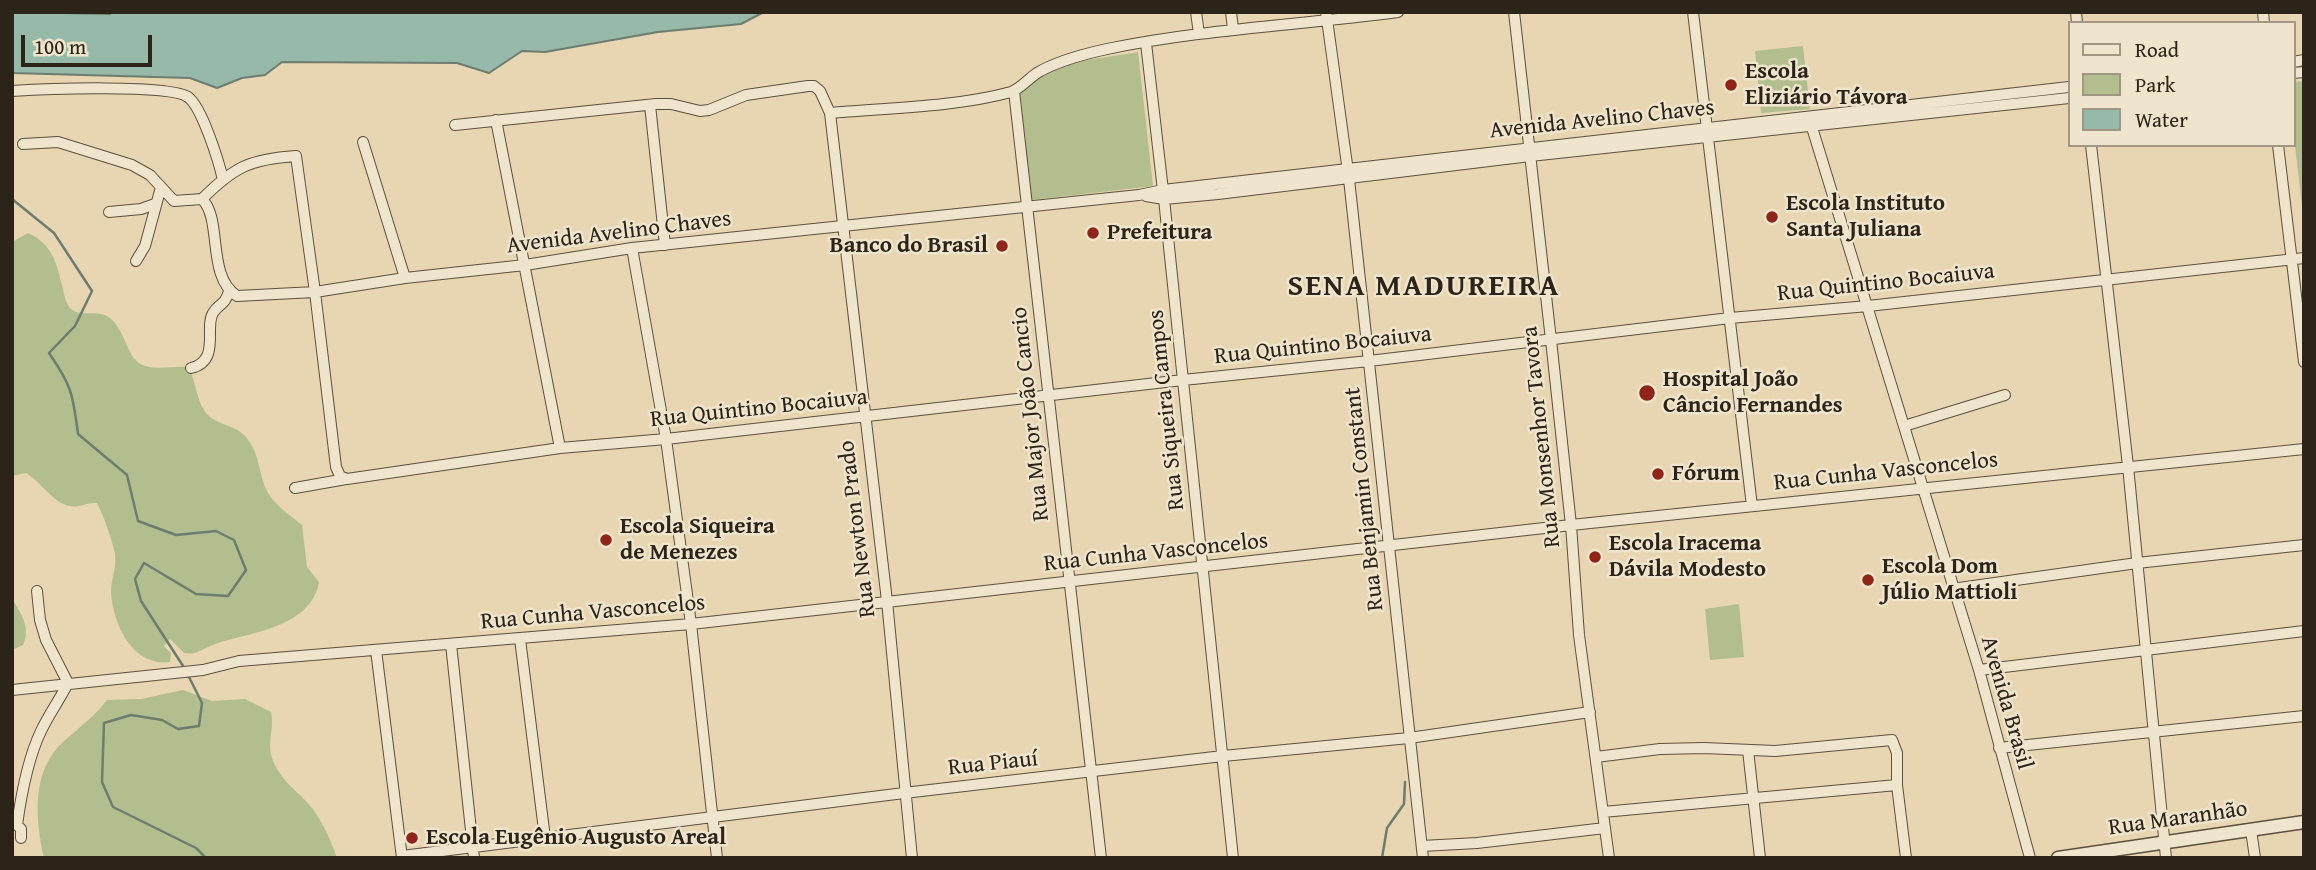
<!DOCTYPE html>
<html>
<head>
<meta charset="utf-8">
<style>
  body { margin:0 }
  #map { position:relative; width:2316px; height:870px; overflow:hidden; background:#e7d6b1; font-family:"Gentium Book Plus",serif }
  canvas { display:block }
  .frame { position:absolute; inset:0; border:14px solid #2d2419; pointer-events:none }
  .legend { position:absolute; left:2068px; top:21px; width:228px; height:126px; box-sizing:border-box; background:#efe4cc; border:2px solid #a19784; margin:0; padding:9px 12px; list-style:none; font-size:21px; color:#2d2419 }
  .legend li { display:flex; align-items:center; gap:14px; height:35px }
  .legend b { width:35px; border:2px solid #a19784 }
  .scale { position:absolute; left:21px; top:35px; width:131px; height:32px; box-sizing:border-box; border:4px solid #2d2419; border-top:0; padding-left:9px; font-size:21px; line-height:24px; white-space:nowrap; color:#2d2419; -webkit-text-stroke:5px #efe4cc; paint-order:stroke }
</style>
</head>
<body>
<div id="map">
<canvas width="2316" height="870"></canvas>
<div class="frame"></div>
<ul class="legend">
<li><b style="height:9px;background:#efe4cc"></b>Road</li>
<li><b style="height:19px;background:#b3be8e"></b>Park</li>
<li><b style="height:19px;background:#97b9aa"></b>Water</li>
</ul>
<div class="scale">100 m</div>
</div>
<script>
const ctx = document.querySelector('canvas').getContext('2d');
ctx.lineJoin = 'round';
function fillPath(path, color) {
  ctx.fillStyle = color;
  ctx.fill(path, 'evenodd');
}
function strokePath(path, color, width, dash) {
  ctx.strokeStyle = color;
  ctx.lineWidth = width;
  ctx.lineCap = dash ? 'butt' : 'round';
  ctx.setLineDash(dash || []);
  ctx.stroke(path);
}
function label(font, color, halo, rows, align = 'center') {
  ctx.font = font + ' "Gentium Book Plus",serif';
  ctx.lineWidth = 5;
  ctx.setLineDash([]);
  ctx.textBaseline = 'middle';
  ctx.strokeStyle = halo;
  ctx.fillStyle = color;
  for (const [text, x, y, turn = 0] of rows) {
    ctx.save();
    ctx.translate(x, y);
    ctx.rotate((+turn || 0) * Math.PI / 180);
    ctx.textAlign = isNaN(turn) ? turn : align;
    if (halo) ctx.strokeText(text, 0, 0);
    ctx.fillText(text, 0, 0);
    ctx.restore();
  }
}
const green = new Path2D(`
  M1803,46L1810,109L1761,113L1755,51Z
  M1138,52L1153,186L1031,200L1020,90L1046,71L1075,62Z
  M2304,81V223L2293,129V82Z
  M28,233C53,244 57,265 63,289C64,295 66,304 71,309C80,317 96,310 107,316C126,327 126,361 145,366C158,370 174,366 188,367C197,382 196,404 209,416C222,427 239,425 249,441C259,455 259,472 265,487C272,504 289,514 302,525L307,567L319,582C311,628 250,632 215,644C201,649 199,655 184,653L170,639L164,646L171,653L170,662C132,667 113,624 111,592C111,579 117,567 115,554C111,537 105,519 97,503C87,502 80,508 70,506C54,504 40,481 26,473L12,476V242Z
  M12,598C21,614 31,627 23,645L12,650Z
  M1739,604L1744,657L1710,660L1705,609Z
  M183,690L212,701L245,699L271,712C275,731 266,741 273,761C282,782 299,792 312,808C323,823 331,840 337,858H44C35,818 31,771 64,741C80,727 95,716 107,700L141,699Z`);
const water = new Path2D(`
  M12,12L110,14L113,12H764L741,24L658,32L545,52L522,51L489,73L457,63L282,62L265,75L242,78L217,88L190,78L12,73Z`);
const stream = new Path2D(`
  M12,199L54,233L92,291L75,326L49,353C72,386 73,395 78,434L127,475L138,521L176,535L216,531L234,540L246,570L228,596L196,594L144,563L135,579L141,601L185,669
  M188,675L202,703L199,726L178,729L162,720L131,715L104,723L102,782L113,807L196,848L206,858
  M1382,858L1387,828L1404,804L1405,782`);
const minor = new Path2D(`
  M1196,12L1199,34
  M1231,12L1233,29
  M1326,12L1349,179L1423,858
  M1514,12L1551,340L1571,525L1579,635L1609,858
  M1693,12L1752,506
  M2076,12L2077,23
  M2263,12L2264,23
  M1146,43L1164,199L1233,858
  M2293,62L2304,60
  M2293,73L2304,72
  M12,91C42,89 169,84 188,97C202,107 219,162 223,180
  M1014,91L1101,858
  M650,105L665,245
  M830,113C887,108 956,107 1011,92C1020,89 1028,79 1037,73C1057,61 1084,54 1107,49C1203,29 1301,25 1398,12
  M496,120L560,448
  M1810,121L1979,670L2030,858
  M455,125L656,104H671L700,111L709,110L746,95L808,86H814L820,91L830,113L887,601L912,858
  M363,142L405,278
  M23,144L58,142L132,165L150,175L174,201L202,199C223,220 206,276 237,296L315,292L405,278L525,265L632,248L1139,195L1163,190L2069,87
  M2091,145L2128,466L2166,858
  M2278,145L2304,362
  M1146,196L1164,199L1218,194L1530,156L2069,98
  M202,199C234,167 250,159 296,156L315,292L336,467L340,476L347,479L560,448L666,439L1183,380L1369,361L1730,318L1868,306L2304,258
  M109,212L141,209L155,204
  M632,248L666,439L691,624L717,858
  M136,261L145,246L161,187
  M191,368C221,361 204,327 213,313C219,303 225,306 229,291
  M1904,426L2005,395
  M295,488L346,479
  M1952,589L2137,563L2304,545
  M520,639L545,838
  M451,644L474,858
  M376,650L402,858
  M1979,670L2304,631
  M12,690L203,670L239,661L691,624L1571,525L2304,449
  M1999,748L2304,716
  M1748,750L1760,858
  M1596,757L1660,749L1704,748L1775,751L1892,740L1897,753V785L1906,858
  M1603,812L1897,785
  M2251,830L2255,858
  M21,838V829L17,825C21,796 28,758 41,731C49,714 60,699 68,683L46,640L40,620L37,591
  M1422,846L1477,843L1605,828
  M402,856L904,793L1223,756L1409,738L1590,712`);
const tertiary = new Path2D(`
  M2058,858L2304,822`);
const markers = [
  [1731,85,7,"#8f2418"],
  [1772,217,7,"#8f2418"],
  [1093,233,7,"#8f2418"],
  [1002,246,7,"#8f2418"],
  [1647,393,9,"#8f2418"],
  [1658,474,7,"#8f2418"],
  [606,540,7,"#8f2418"],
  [1595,557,7,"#8f2418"],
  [1868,580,7,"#8f2418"],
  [412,838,7,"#8f2418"]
];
const poiNames = [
  ["Escola",1745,72],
  ["Eliziário Távora",1745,98],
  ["Escola Instituto",1786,204],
  ["Santa Juliana",1786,230],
  ["Prefeitura",1107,233],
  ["Banco do Brasil",988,246,"right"],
  ["Hospital João",1663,380],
  ["Câncio Fernandes",1663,406],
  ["Fórum",1672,474],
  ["Escola Siqueira",620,527],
  ["de Menezes",620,553],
  ["Escola Iracema",1609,544],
  ["Dávila Modesto",1609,570],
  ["Escola Dom",1882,567],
  ["Júlio Mattioli",1882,593],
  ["Escola Eugênio Augusto Areal",426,838]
];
const streetNames = [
  ["Avenida Avelino Chaves",1602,120,-6],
  ["Avenida Avelino Chaves",619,233,-7],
  ["Rua Quintino Bocaiuva",1886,283,-6],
  ["Rua Quintino Bocaiuva",1323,346,-6],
  ["Rua Quintino Bocaiuva",759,409,-6],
  ["Rua Siqueira Campos",1167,410,-96],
  ["Rua Major João Cancio",1031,414,-96],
  ["Rua Monsenhor Tavora",1542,437,-96],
  ["Rua Cunha Vasconcelos",1886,472,-6],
  ["Rua Benjamin Constant",1365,499,-96],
  ["Rua Newton Prado",858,529,-97],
  ["Rua Cunha Vasconcelos",1156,553,-6],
  ["Rua Cunha Vasconcelos",593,613,-5],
  ["Avenida Brasil",2006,703,74],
  ["Rua Piauí",993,764,-6],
  ["Rua Maranhão",2178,819,-8]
];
const districtNames = [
  ["SENA MADUREIRA",1424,287]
];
fillPath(green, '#b3be8e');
fillPath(water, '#97b9aa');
strokePath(water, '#6d7d70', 2);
strokePath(stream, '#6d7d70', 2.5);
strokePath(minor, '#5c503f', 12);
strokePath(tertiary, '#5c503f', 15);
strokePath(minor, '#efe4cc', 10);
strokePath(tertiary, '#efe4cc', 12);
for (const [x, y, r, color] of markers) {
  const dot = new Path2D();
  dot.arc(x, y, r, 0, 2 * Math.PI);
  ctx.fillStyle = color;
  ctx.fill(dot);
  strokePath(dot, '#efe4cc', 2.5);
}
label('bold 23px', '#2d2419', '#efe4cc', poiNames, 'left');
label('23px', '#2d2419', '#efe4cc', streetNames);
ctx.letterSpacing = '2px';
label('bold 30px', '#2d2419', '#efe4cc', districtNames);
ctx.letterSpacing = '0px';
</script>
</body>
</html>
